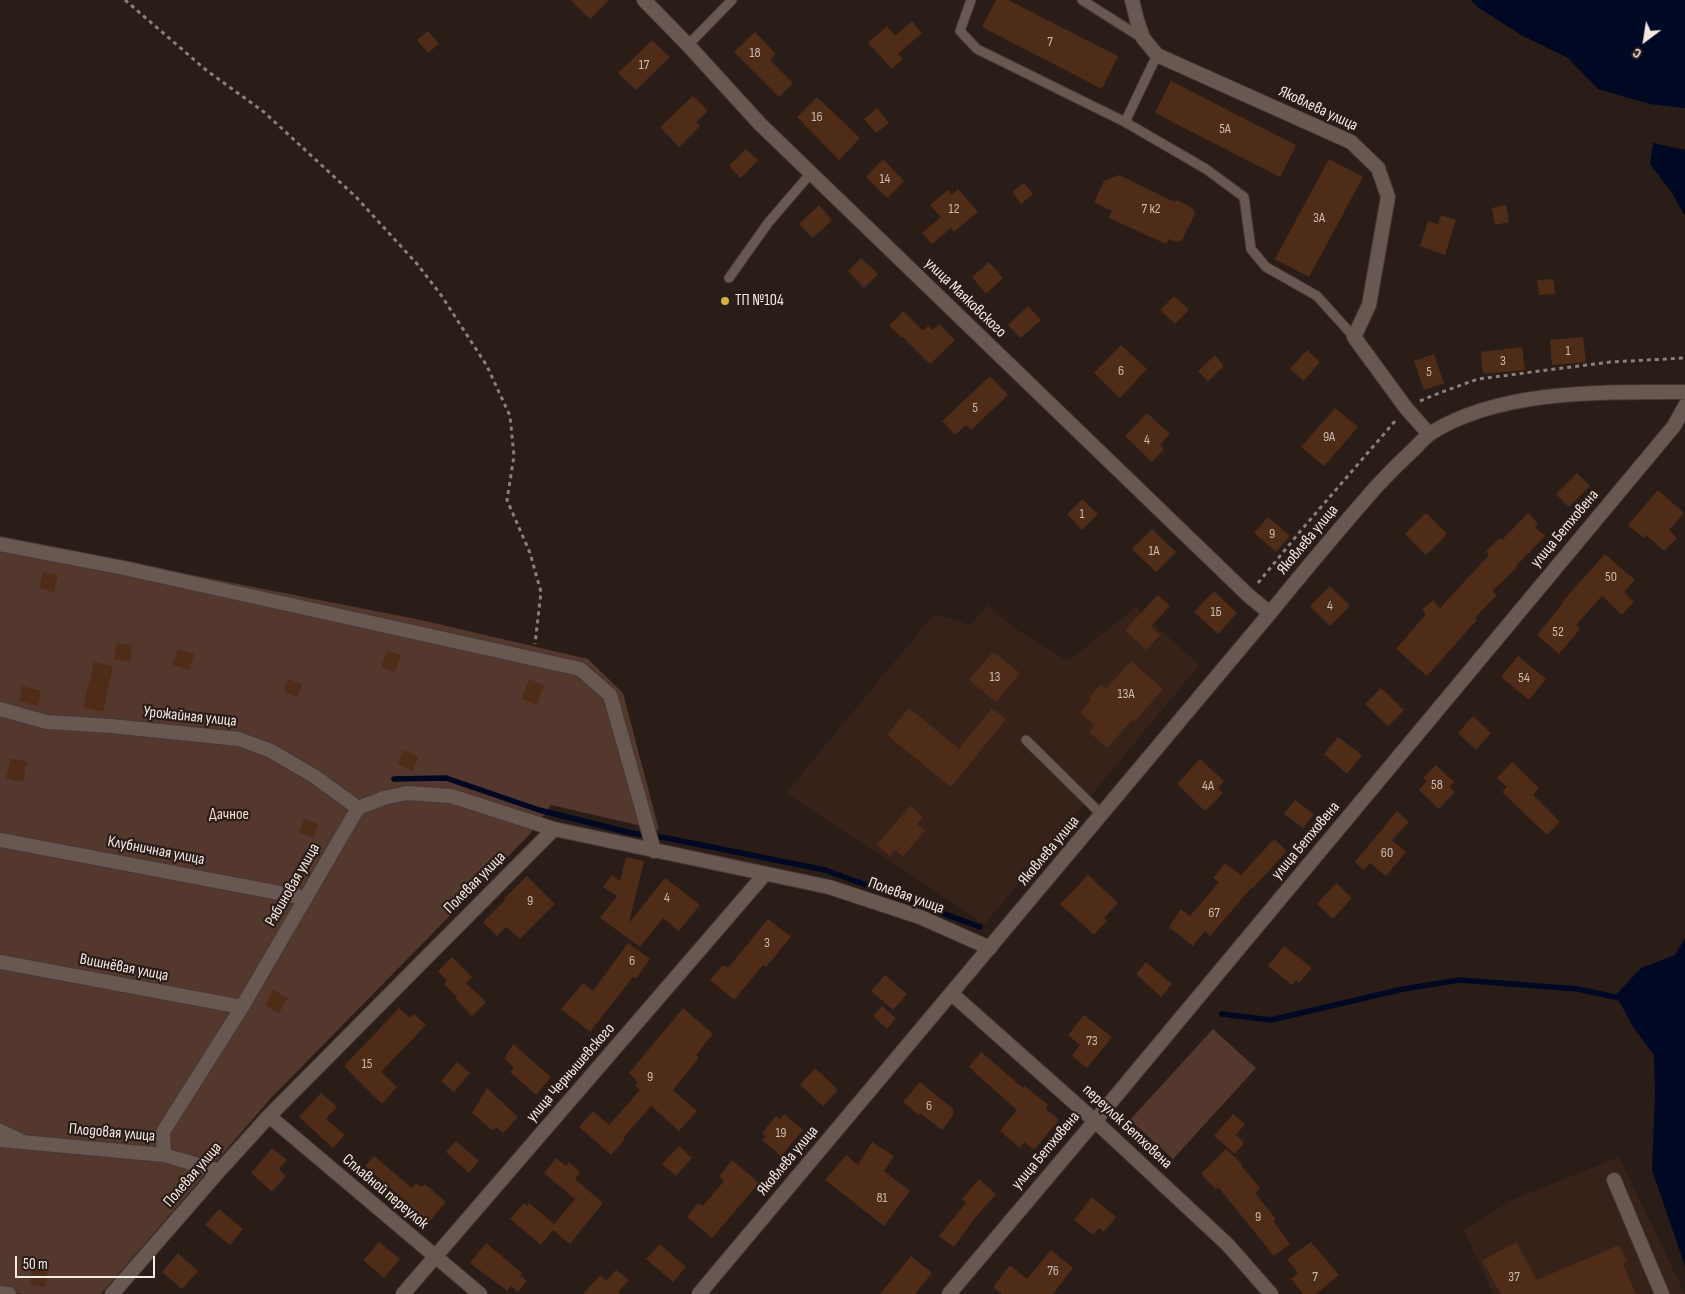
<!DOCTYPE html>
<html>
<head>
<meta charset="utf-8">
<style>
  body { margin:0 }
  #map { position:relative; width:1685px; height:1294px; overflow:hidden; background:#2a1c16; font-family:"Sofia Sans Condensed",sans-serif }
  canvas { display:block }
  .north { position:absolute; left:1620px; top:15px; width:50px; height:50px; -webkit-text-stroke:4px #2a1c16; paint-order:stroke; rotate:211deg; font-size:14px; font-weight:700; line-height:20px; text-align:center; color:#f3e9e5 }
  .north::after { content:''; display:block; margin:auto; width:18px; height:22px; background:#f3e9e5; clip-path:polygon(50% 0,100% 100%,50% 72%,0 100%) }
  .scale { position:absolute; left:15px; top:1256px; width:140px; height:22px; box-sizing:border-box; border:2px solid #f3e9e5; border-top:0; padding-left:6px; font-size:15px; line-height:18px; white-space:nowrap; color:#f3e9e5; -webkit-text-stroke:4px #2a1c16; paint-order:stroke }
</style>
</head>
<body>
<div id="map">
<canvas width="1685" height="1294"></canvas>
<div class="north">С</div>
<div class="scale">50 m</div>
</div>
<script>
const ctx = document.querySelector('canvas').getContext('2d');
ctx.lineJoin = 'round';
function fillPath(path, color) {
  ctx.fillStyle = color;
  ctx.fill(path, 'evenodd');
}
function strokePath(path, color, width, dash) {
  ctx.strokeStyle = color;
  ctx.lineWidth = width;
  ctx.lineCap = dash ? 'butt' : 'round';
  ctx.setLineDash(dash || []);
  ctx.stroke(path);
}
function label(font, color, halo, rows, align = 'center') {
  ctx.font = font + ' "Sofia Sans Condensed",sans-serif';
  ctx.lineWidth = 4.5;
  ctx.setLineDash([]);
  ctx.textBaseline = 'middle';
  ctx.strokeStyle = halo;
  ctx.fillStyle = color;
  for (const [text, x, y, turn = 0] of rows) {
    ctx.save();
    ctx.translate(x, y);
    ctx.rotate((+turn || 0) * Math.PI / 180);
    ctx.textAlign = isNaN(turn) ? turn : align;
    if (halo) ctx.strokeText(text, 0, 0);
    ctx.fillText(text, 0, 0);
    ctx.restore();
  }
}
const built = new Path2D(`
  M987,605L1014,628L1068,661L1136,607L1199,665L985,924L786,793L934,614L971,625Z
  M1619,1157L1685,1294H1493L1464,1230L1512,1200Z`);
const green = new Path2D(`
  M0,537L421,620L588,659L623,693L659,830L551,805L530,834L272,1097L101,1294H23L0,1291Z
  M1213,1029L1256,1068L1173,1159L1130,1120Z`);
const water = new Path2D(`
  M1471,0H1685V108L1650,104L1598,89L1568,58L1521,35L1479,8Z
  M1653,143L1685,150V216L1672,193L1650,164Z
  M1685,938V1266L1652,1170L1655,1094L1654,1055L1633,1027L1616,995L1641,968L1675,955Z`);
const stream = new Path2D(`
  M394,779L446,778L539,810L631,833L667,838L825,870L980,927
  M1222,1014L1271,1020L1403,989L1460,980L1578,989L1624,999`);
const building = new Path2D(`
  M571,0H609L590,19Z
  M996,0H1008L1118,56L1102,89L982,27Z
  M912,21L922,33L898,54L903,59L892,69L868,43L887,26L895,36Z
  M428,31L439,44L428,53L417,40Z
  M755,32L776,54L770,60L793,83L779,97L734,52Z
  M652,40L670,57L636,90L618,73Z
  M1171,81L1296,145L1280,177L1155,113Z
  M693,96L708,111L696,122L700,126L679,147L660,127Z
  M817,97L860,138L839,160L797,117Z
  M877,108L889,123L876,133L864,119Z
  M746,149L758,160L741,178L729,166Z
  M883,159L904,181L887,198L866,177Z
  M1329,159L1363,177L1309,277L1275,259Z
  M1119,175L1168,199L1176,202L1177,200L1192,208L1195,214L1182,240L1177,242L1169,239L1166,244L1109,218L1112,211L1094,202L1104,181Z
  M1024,183L1033,194L1021,204L1012,192Z
  M958,189L978,212L954,232L951,228L932,244L922,233L941,217L930,205L948,190L952,195Z
  M819,205L832,220L813,238L799,224Z
  M1506,205L1509,222L1495,225L1492,208Z
  M1441,215L1456,220L1445,255L1420,246L1428,221L1438,224Z
  M861,258L878,274L864,288L848,271Z
  M989,262L1003,278L986,294L972,277Z
  M1553,279L1555,294L1539,295L1537,280Z
  M1174,296L1189,310L1175,324L1160,310Z
  M1028,306L1041,320L1021,338L1008,325Z
  M903,311L923,331L928,326L933,330L939,324L955,340L930,364L903,337L902,338L889,326Z
  M1583,337L1586,362L1552,365L1550,340Z
  M1121,345L1147,369L1120,398L1094,373Z
  M1522,347L1525,370L1483,374L1481,352Z
  M1307,350L1320,362L1304,381L1290,369Z
  M1434,354L1444,383L1424,390L1414,361Z
  M1215,355L1224,366L1208,381L1198,371Z
  M990,376L1008,395L971,430L966,425L955,435L942,421Z
  M1335,408L1358,427L1324,466L1301,447Z
  M1147,413L1170,434L1160,445L1164,449L1152,462L1125,436Z
  M1577,473L1590,486L1569,507L1556,494Z
  M1658,490L1684,513L1669,530L1677,538L1664,551L1646,535L1644,538L1628,525Z
  M1082,499L1098,514L1082,530L1067,514Z
  M1426,513L1447,534L1426,555L1405,534Z
  M1528,513L1538,523L1535,527L1545,536L1516,566L1517,568L1492,591L1497,595L1475,618L1477,620L1427,676L1396,649L1426,614L1422,610L1433,600L1440,608L1489,555L1486,551L1500,538L1502,540Z
  M1268,517L1290,536L1276,552L1254,533Z
  M1152,529L1176,552L1156,572L1132,549Z
  M1605,554L1635,580L1624,592L1634,602L1622,615L1602,596L1576,625L1580,629L1559,654L1537,635L1563,603L1562,602Z
  M43,572L58,575L54,592L39,588Z
  M1330,586L1350,606L1330,626L1310,606Z
  M1214,591L1237,613L1218,634L1194,612Z
  M1158,595L1170,606L1151,626L1160,635L1146,650L1125,630Z
  M117,643L132,645L130,662L114,659Z
  M178,649L194,654L189,670L173,665Z
  M387,650L401,655L395,672L381,667Z
  M993,652L1020,673L996,702L969,680Z
  M1518,656L1546,679L1529,700L1501,677Z
  M1131,661L1163,689L1134,722L1132,720L1107,748L1089,732L1094,725L1080,713L1091,700L1089,698L1101,684L1106,689Z
  M94,662L113,666L103,712L83,707Z
  M288,679L302,684L297,697L284,692Z
  M529,679L544,685L537,705L522,699Z
  M22,686L41,691L38,706L19,701Z
  M1381,688L1404,710L1388,726L1365,704Z
  M909,708L959,749L992,708L1006,719L951,787L887,735Z
  M1473,716L1491,733L1476,750L1458,733Z
  M1338,737L1362,755L1347,774L1324,754Z
  M404,750L419,757L412,771L397,764Z
  M11,758L27,762L23,782L6,778Z
  M1200,759L1224,781L1218,788L1223,793L1205,811L1177,784Z
  M1512,762L1539,788L1533,795L1560,822L1547,835L1502,792L1507,787L1497,778Z
  M1436,765L1454,782L1449,787L1455,792L1439,809L1419,790L1427,781L1423,778Z
  M1295,800L1314,814L1303,828L1284,814Z
  M910,806L923,817L917,824L925,831L903,856L895,850L890,856L877,845Z
  M1397,811L1409,822L1392,840L1406,852L1386,876L1370,863L1363,870L1355,862Z
  M304,819L318,824L313,838L299,833Z
  M1274,839L1287,851L1253,888L1252,887L1210,936L1205,931L1193,946L1169,927L1181,909L1190,916L1219,882L1213,878L1225,863L1241,875Z
  M626,857L644,861L629,923L665,878L700,905L679,931L663,918L640,947L600,918L617,896L603,887L612,875L620,881Z
  M1088,875L1118,903L1104,918L1107,921L1094,935L1060,904Z
  M527,876L555,904L520,939L506,927L497,936L483,922L505,900L504,899Z
  M1336,883L1352,898L1333,919L1317,904Z
  M768,919L791,937L766,967L763,965L734,1000L710,980L723,965L728,968Z
  M628,943L650,959L636,979L633,977L590,1032L561,1009L583,983L593,991Z
  M1284,946L1312,968L1299,983L1296,980L1292,985L1268,966Z
  M452,957L472,977L466,983L486,1002L472,1016L456,999L457,997L444,984L447,981L438,971Z
  M1146,962L1172,984L1161,997L1136,974Z
  M885,975L907,994L893,1010L871,991Z
  M273,990L288,998L279,1013L265,1005Z
  M882,1006L896,1018L887,1029L873,1016Z
  M399,1008L410,1018L414,1014L426,1025L381,1072L397,1087L382,1104L344,1066Z
  M683,1008L713,1034L696,1055L699,1058L673,1090L697,1111L679,1131L651,1106L623,1138L625,1139L611,1155L579,1127L593,1111L609,1125L640,1090L635,1085L638,1082L629,1073Z
  M1084,1015L1112,1037L1087,1068L1072,1056L1080,1045L1068,1035Z
  M513,1044L551,1077L536,1095L510,1072L514,1067L504,1059Z
  M981,1052L1023,1088L1025,1086L1048,1105L1045,1108L1059,1120L1034,1150L1024,1142L1020,1148L1000,1131L1017,1110L974,1072L975,1071L969,1067Z
  M457,1062L470,1073L454,1092L441,1081Z
  M815,1068L838,1090L823,1106L800,1085Z
  M920,1082L953,1109V1115L942,1130L920,1113L919,1115L903,1102Z
  M487,1088L518,1117L503,1133L496,1127L493,1131L472,1113Z
  M321,1093L337,1107L326,1119L345,1135L333,1148L299,1117Z
  M784,1114L803,1130L781,1156L762,1140L766,1136L762,1133L776,1116L780,1119Z
  M1233,1114L1245,1124L1236,1135L1244,1143L1235,1154L1214,1136Z
  M456,1141L479,1161L469,1173L446,1152Z
  M872,1142L894,1156L884,1171L910,1191L884,1226L825,1180L846,1155L858,1165Z
  M679,1146L692,1158L676,1176L662,1164Z
  M272,1148L287,1160L279,1169L286,1176L272,1192L251,1173Z
  M1226,1149L1242,1164L1241,1165L1260,1188L1255,1193L1276,1219L1273,1221L1290,1244L1274,1256L1218,1187L1216,1189L1201,1174Z
  M374,1156L412,1188L416,1183L422,1187L425,1184L446,1202L427,1224L406,1206L408,1203L365,1166Z
  M556,1158L566,1166L569,1162L580,1172L575,1179L603,1203L570,1244L553,1230L541,1245L510,1219L524,1203L527,1206L529,1203L554,1224L575,1199L544,1173Z
  M732,1160L759,1183L712,1238L687,1217L698,1203L703,1206L724,1181L719,1176Z
  M979,1179L996,1194L975,1218L954,1247L939,1236L966,1203L962,1199Z
  M1092,1197L1116,1217L1104,1232L1099,1228L1093,1235L1074,1220Z
  M219,1209L243,1229L230,1245L205,1225Z
  M379,1242L400,1259L384,1278L363,1260Z
  M1311,1242L1339,1275L1316,1294H1303L1291,1279L1298,1273L1287,1259Z
  M1516,1242L1537,1280L1619,1245L1627,1262L1623,1264L1636,1294H1501L1482,1261Z
  M486,1243L522,1273L520,1275L527,1281L518,1292L511,1286L507,1291L470,1263Z
  M660,1244L686,1267L673,1282L646,1259Z
  M1051,1250L1073,1268L1053,1294H1002L993,1287L1010,1265L1027,1279Z
  M178,1253L198,1271L182,1289L162,1272Z
  M911,1256L932,1273L915,1294H880Z
  M33,1266L48,1269L45,1287L30,1285Z
  M616,1270L629,1280L618,1292L621,1294H583L600,1275L606,1281Z`);
const path = new Path2D(`
  M125,0L206,70L264,112L356,197L418,265L441,295L487,366L510,416L514,456L507,500L530,553L541,592L535,644
  M1420,401L1442,392L1478,379L1610,362L1685,358
  M1258,583L1303,528L1396,420`);
const service = new Path2D(`
  M971,0L960,31L977,49L1125,122L1206,169L1244,197L1251,249L1266,267L1317,296L1354,337
  M1082,0L1142,38
  M688,45L732,0
  M1125,122L1157,55
  M729,278L768,223L811,173
  M1026,740L1102,815
  M0,1128L23,1139`);
const minor = new Path2D(`
  M644,0L688,45L760,124L1249,596L1270,613
  M1132,0L1137,20L1143,38L1157,55L1351,142L1378,168L1388,197L1369,305L1354,337L1406,408L1429,434
  M0,544L124,568L580,669L610,695L654,851
  M0,709L47,722L111,726L239,739L271,751L314,776L358,808
  M0,840L306,898
  M0,962L242,1007
  M952,994L1095,1121L1228,1245L1271,1294
  M269,1116L480,1294
  M0,1140L164,1155L219,1171
  M164,1155L163,1132L242,1007L358,808L384,798L407,793L451,796L554,829
  M1614,1180L1662,1294
  M0,1293L9,1294
  M112,1294L219,1171L269,1116L554,829L829,887L920,917L990,948
  M403,1294L765,874
  M949,1294L1095,1121L1674,426L1685,406`);
const tertiary = new Path2D(`
  M699,1294L1270,613C1305,570 1340,528 1377,486C1389,473 1401,461 1414,449C1419,444 1425,437 1431,433C1501,389 1605,392 1685,392`);
const markers = [
  [725,301,5,"#d6b534"]
];
const numberNames = [
  ["7",1050,42],
  ["18",755,53],
  ["17",644,65],
  ["16",817,117],
  ["5А",1225,129],
  ["14",885,179],
  ["12",954,209],
  ["7 к2",1151,209],
  ["3А",1319,218],
  ["1",1568,351],
  ["3",1503,361],
  ["6",1121,371],
  ["5",1429,372],
  ["5",975,408],
  ["9А",1329,437],
  ["4",1147,440],
  ["1",1082,514],
  ["9",1272,534],
  ["1А",1154,551],
  ["50",1611,577],
  ["4",1330,606],
  ["1Б",1216,612],
  ["52",1558,632],
  ["13",995,677],
  ["54",1524,678],
  ["13А",1126,694],
  ["58",1437,785],
  ["4А",1208,786],
  ["60",1387,853],
  ["4",667,898],
  ["9",530,901],
  ["67",1214,913],
  ["3",767,943],
  ["6",632,961],
  ["73",1092,1041],
  ["15",367,1064],
  ["9",650,1077],
  ["6",929,1106],
  ["19",781,1133],
  ["81",882,1198],
  ["9",1258,1217],
  ["76",1053,1271],
  ["7",1315,1277],
  ["37",1514,1277]
];
const streetNames = [
  ["Яковлева улица",1318,109,25],
  ["улица Маяковского",965,298,44],
  ["улица Бетховена",1565,529,-50],
  ["Яковлева улица",1308,540,-50],
  ["Урожайная улица",190,717,6],
  ["улица Бетховена",1306,841,-50],
  ["Клубничная улица",156,851,11],
  ["Яковлева улица",1049,851,-50],
  ["Полевая улица",475,883,-45],
  ["Рябиновая улица",293,885,-60],
  ["Полевая улица",906,896,20],
  ["Вишнёвая улица",124,968,11],
  ["улица Чернышевского",571,1073,-49],
  ["переулок Бетховена",1127,1127,43],
  ["Плодовая улица",112,1133,5],
  ["улица Бетховена",1046,1151,-50],
  ["Яковлева улица",788,1161,-50],
  ["Полевая улица",193,1175,-49],
  ["Сплавной переулок",385,1192,40]
];
const poiNames = [
  ["ТП №104",735,301]
];
const parkNames = [
  ["Дачное",229,815]
];
fillPath(built, '#37221a');
fillPath(green, '#55382d');
fillPath(water, '#010824');
strokePath(stream, '#010824', 5.5);
fillPath(building, '#4f2c17');
strokePath(service, '#443835', 11);
strokePath(minor, '#443835', 16);
strokePath(tertiary, '#443835', 16);
strokePath(path, '#8b7f7a', 3, [4, 4]);
strokePath(service, '#695851', 9);
strokePath(minor, '#695851', 14);
strokePath(tertiary, '#695851', 14);
for (const [x, y, r, color] of markers) {
  const dot = new Path2D();
  dot.arc(x, y, r, 0, 2 * Math.PI);
  ctx.fillStyle = color;
  ctx.fill(dot);
  strokePath(dot, '#2a1c16', 2);
}
label('14px', '#cabab2', null, numberNames);
label('16px', '#f3e9e5', '#2a1c16', streetNames);
label('16px', '#f3e9e5', '#2a1c16', poiNames, 'left');
label('16px', '#f9dbcf', '#2a1c16', parkNames);
</script>
</body>
</html>
